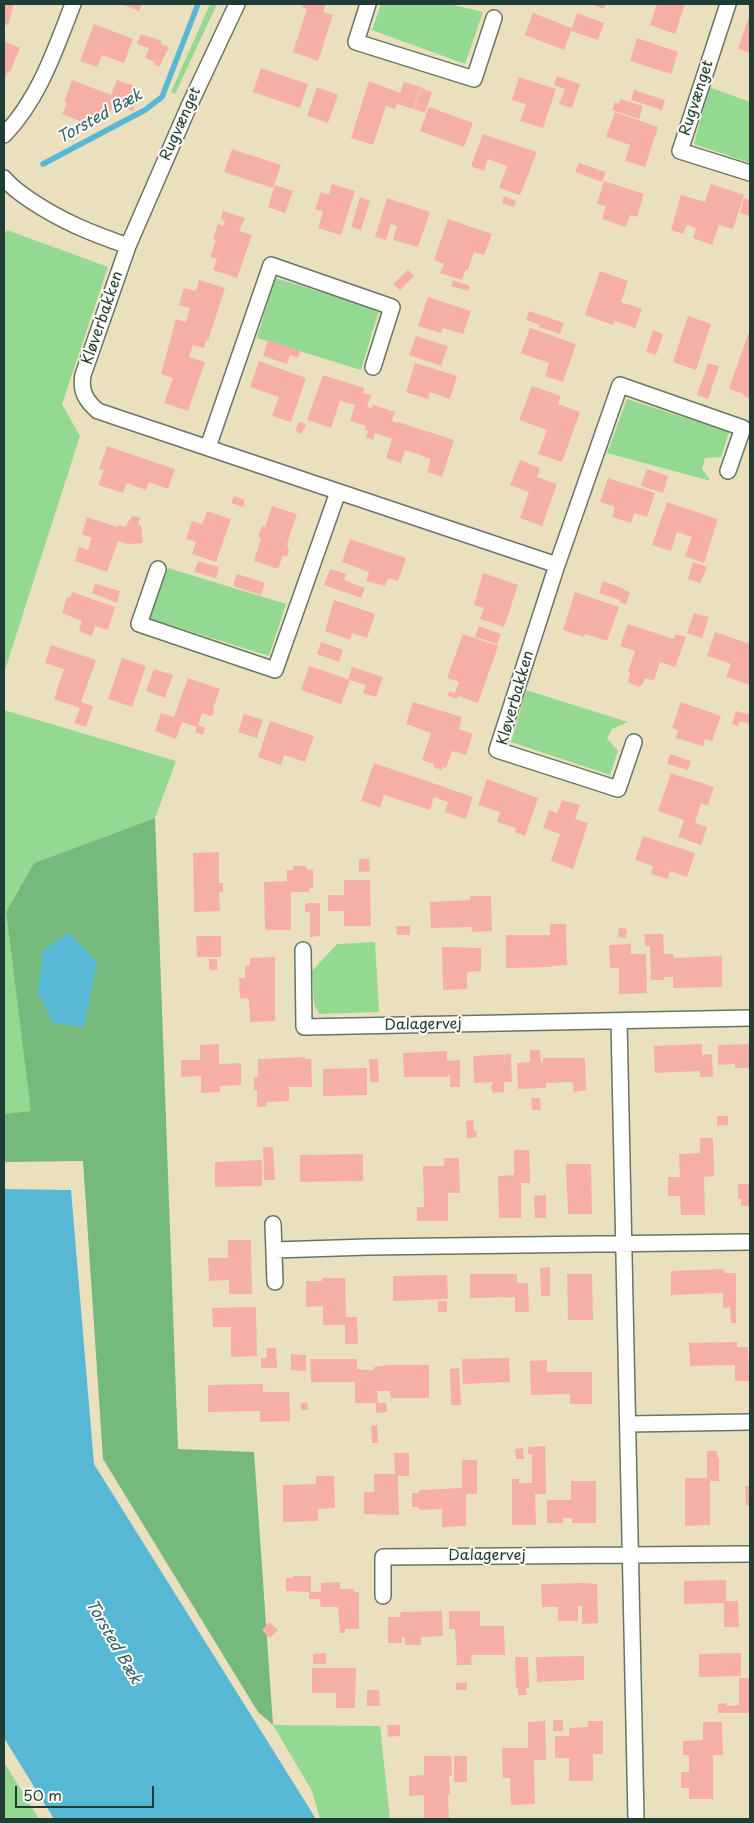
<!DOCTYPE html>
<html>
<head>
<meta charset="utf-8">
<style>
  body { margin:0 }
  #map { position:relative; width:754px; height:1823px; overflow:hidden; background:#ebe0be; font-family:"Playpen Sans",sans-serif }
  canvas { display:block }
  .frame { position:absolute; inset:0; border:5px solid #1f3d34; pointer-events:none }
  .scale { position:absolute; left:15px; top:1786px; width:139px; height:22px; box-sizing:border-box; border:2px solid #1f3d34; border-top:0; padding-left:6px; font-size:15px; line-height:18px; white-space:nowrap; color:#1f3d34; -webkit-text-stroke:4px #fdfcf7; paint-order:stroke }
</style>
</head>
<body>
<div id="map">
<canvas width="754" height="1823"></canvas>
<div class="frame"></div>
<div class="scale">50 m</div>
</div>
<script>
const ctx = document.querySelector('canvas').getContext('2d');
ctx.lineJoin = 'round';
function fillPath(path, color) {
  ctx.fillStyle = color;
  ctx.fill(path, 'evenodd');
}
function strokePath(path, color, width, dash) {
  ctx.strokeStyle = color;
  ctx.lineWidth = width;
  ctx.lineCap = dash ? 'butt' : 'round';
  ctx.setLineDash(dash || []);
  ctx.stroke(path);
}
function label(font, color, halo, rows, align = 'center') {
  ctx.font = font + ' "Playpen Sans",sans-serif';
  ctx.lineWidth = 4;
  ctx.setLineDash([]);
  ctx.textBaseline = 'middle';
  ctx.strokeStyle = halo;
  ctx.fillStyle = color;
  for (const [text, x, y, turn = 0] of rows) {
    ctx.save();
    ctx.translate(x, y);
    ctx.rotate((+turn || 0) * Math.PI / 180);
    ctx.textAlign = isNaN(turn) ? turn : align;
    if (halo) ctx.strokeText(text, 0, 0);
    ctx.fillText(text, 0, 0);
    ctx.restore();
  }
}
const green = new Path2D(`
  M210,4H217L175,94L171,92Z
  M381,4H450L483,12L465,64L372,30Z
  M709,87L750,102V163L694,144Z
  M7,230L108,267L62,404L80,436L4,673V236Z
  M275,278L379,310L361,370L257,338Z
  M627,399L729,432L721,457L705,458L702,469L711,481L607,453Z
  M168,568L286,604L269,656L148,618Z
  M526,690L628,722L612,729L607,739L618,751L610,775L511,742Z
  M4,710L176,761L155,818L34,863L6,912L32,1111L4,1114Z
  M375,942L379,1012L319,1014L314,1004L312,971L337,944Z
  M273,1725L380,1726L390,1819H320L312,1791Z
  M4,1762L39,1819H5L4,1818Z`);
const forest = new Path2D(`
  M155,818L178,1449L254,1452L273,1725L258,1712L103,1459L83,1161L4,1162V1114L31,1111L6,912L34,863Z`);
const water = new Path2D(`
  M69,933L97,962L84,1027L53,1023L38,992L43,950Z
  M4,1189L71,1190L94,1464L316,1819H54L4,1738Z`);
const stream = new Path2D(`
  M43,164L145,110L162,97L198,4`);
const building = new Path2D(`
  M4,4H14L8,25L4,24Z
  M121,4H142L139,11Z
  M302,4H326L323,12L333,15L318,61L293,52L307,9L301,7Z
  M591,4H606L604,9Z
  M657,4H685L675,34L650,25Z
  M533,13L572,28L577,13L604,23L598,40L571,31L564,50L525,35Z
  M750,13V53L738,49Z
  M94,24L133,39L124,63L102,55L97,67L80,61Z
  M141,34L162,41L161,44L169,47L159,67L153,64L155,62L145,58L149,48L137,44Z
  M637,38L678,52L671,74L630,61Z
  M4,41L20,48L10,72L8,71L4,82Z
  M261,68L308,84L300,108L253,92Z
  M557,76L580,84L572,108L559,104L565,89L554,85Z
  M519,77L556,89L543,128L520,121L526,104L512,100Z
  M72,80L111,95L117,80L137,87L135,93L139,94L133,111L114,104L107,119L96,115L92,126L62,114L67,103L64,102Z
  M369,81L400,93L404,82L421,87L413,109L397,104L395,109L386,106L373,145L351,138Z
  M317,87L338,95L328,123L307,116Z
  M421,88L432,92L425,113L414,109Z
  M634,90L665,100L662,110L631,100Z
  M620,99L643,106L639,119L612,110L615,102L619,104Z
  M429,107L473,123L464,147L420,131Z
  M615,112L658,127L645,167L625,161L630,145L606,137Z
  M483,134L537,152L520,195L499,188L507,166L488,159L484,171L471,166Z
  M232,149L281,165L273,188L224,172Z
  M579,163L606,172L602,182L575,172Z
  M604,181L644,194L637,217L630,215L626,227L602,219L606,206L597,204Z
  M332,184L355,191L341,235L318,228L323,212L315,209L321,192L329,195Z
  M711,184L744,195L733,229L719,225L712,245L693,238L696,228L687,225L683,234L671,230L681,195L705,202Z
  M275,185L293,191L285,213L268,207Z
  M504,196L516,201L514,207L502,203Z
  M360,197L370,201L361,230L351,227Z
  M387,198L430,212L418,247L393,240L397,226L391,224L386,240L375,237Z
  M744,198L750,200V216L740,213Z
  M223,211L245,218L239,231L252,235L237,278L213,270L217,259L210,257L216,240L213,239L218,224L223,226L225,220L221,219Z
  M448,219L492,234L484,255L474,252L468,270L466,269L462,280L440,273L444,264L434,260Z
  M408,270L414,276L400,290L393,284Z
  M600,271L628,281L621,302L642,309L635,328L615,321L613,325L585,315Z
  M199,280L225,288L208,341L206,340L204,348L193,345L189,357L205,362L188,411L164,403L173,378L161,374L176,319L186,322L190,308L179,305L184,288L196,291Z
  M453,280L470,286L468,291L451,286Z
  M428,297L471,311L463,334L443,328L441,333L418,326Z
  M529,311L564,323L560,334L539,327L540,325L526,320Z
  M688,316L711,324L696,370L673,362Z
  M530,328L576,344L563,382L545,376L549,363L521,353Z
  M653,330L663,334L656,355L646,352Z
  M748,334H750L749,398L743,396L744,394L729,389Z
  M416,336L448,346L441,366L409,355Z
  M268,340L300,351L298,358L290,355L287,364L263,356Z
  M259,361L306,378L291,422L272,416L279,397L250,387Z
  M415,363L457,376L450,399L430,392L428,399L406,392Z
  M708,363L719,366L708,399L697,395Z
  M323,375L364,388L363,393L371,395L367,407L372,408L373,405L395,412L392,421L398,423V422L454,440L442,477L427,472L431,459L405,450L401,463L386,458L392,439L375,433L373,440L366,438L368,431L365,430L366,426L350,421L355,405L340,401L331,428L307,420Z
  M532,386L561,396L558,404L580,412L562,462L538,454L547,430L519,420Z
  M299,422L306,424L302,434L295,431Z
  M107,446L175,469L168,489L149,482L146,490L127,483L123,493L98,485L104,470L99,469Z
  M520,460L540,468L537,477L557,484L542,526L520,518L529,492L510,485Z
  M647,469L668,476L663,493L641,486Z
  M608,478L655,493L647,517L634,513L631,523L612,517L615,507L600,502Z
  M234,496L245,500L243,507L231,503Z
  M667,502L718,519L704,563L685,556L692,537L677,532L671,551L652,545Z
  M272,506L297,514L287,544L289,550L287,557L283,555L278,569L254,561L261,539L258,536L262,526L265,527Z
  M207,511L231,519L216,562L192,554L196,542L186,539L192,521L202,524Z
  M132,516L140,518L138,524L141,525L143,543L129,544L118,541L107,572L75,561L79,547L88,550L92,538L82,534L87,517L118,527L119,525L125,527Z
  M350,539L406,558L398,581L388,578L385,586L366,581L369,572L342,562Z
  M198,561L219,567L216,578L194,572Z
  M693,562L707,567L700,583L688,579Z
  M330,569L346,574L344,580L365,588L361,598L324,585Z
  M483,573L518,585L504,627L480,619L484,608L474,605Z
  M237,574L265,583L261,595L233,586Z
  M603,581L624,589V590L630,592L626,604L619,602L620,600L599,593Z
  M95,584L120,591L117,603L92,593Z
  M72,592L115,607L108,630L95,626L92,636L79,631L82,621L62,613L67,597L70,598Z
  M575,592L619,607L607,641L585,634L584,637L563,630Z
  M334,600L375,614L367,638L352,633L350,640L325,631Z
  M694,613L709,617L702,638L687,633Z
  M628,624L674,639L676,634L686,637L675,667L660,662L654,681L645,678L642,685L639,687L629,683L628,680L630,673L628,672L635,651L620,646Z
  M479,626L501,634L497,644L475,637Z
  M715,632L750,644V685L726,677L731,664L707,656Z
  M463,634L498,646L478,703L458,696L457,699L448,696L449,691L455,693L459,682L447,678Z
  M321,642L343,650L339,662L317,654Z
  M51,645L96,660L81,702L93,706L86,727L74,723L80,708L54,699L64,669L45,663Z
  M122,658L146,666L132,707L108,699Z
  M309,666L348,679L352,667L383,677L376,697L363,693L366,685L350,680L341,704L301,690Z
  M154,669L173,675L165,698L146,691Z
  M188,678L220,689L213,708L214,710L213,715L210,716L202,713L198,725L205,728L203,735L195,732L197,727L182,722L176,739L155,731L161,713L174,717Z
  M413,702L462,717L459,729L473,734L466,755L452,751L446,768L443,767L442,770L433,767L434,764L422,760L431,733L406,724Z
  M681,702L721,716L712,741L705,739L703,746L676,738L678,730L672,728Z
  M736,711L750,715V724L740,721L738,726L732,724Z
  M244,714L263,720L257,738L238,732Z
  M270,721L314,736L305,762L284,755L281,765L258,757Z
  M670,754L691,761L688,770L667,764Z
  M374,763L473,797L466,819L445,812L448,802L434,797L430,810L384,795L380,807L361,801Z
  M671,773L714,787L708,806L701,803L695,823L707,827L701,845L678,837L684,820L658,811Z
  M487,779L538,798L525,836L515,832L516,828L497,822L500,812L478,805Z
  M562,800L580,805L575,819L588,823L573,869L551,861L560,834L543,828L549,810L557,813Z
  M643,836L695,853L687,877L670,871L668,879L651,874L653,866L635,860Z
  M219,852V883H223V892H219L220,911L194,912L193,853Z
  M369,858L370,871L359,872V859Z
  M293,866H306V869L313,870V888H309V892H291V930H265L264,882L287,881V870H293Z
  M344,880H370L371,926H344V911H328V895H344Z
  M470,896H491L492,931L472,932V927L431,928L430,902L470,900Z
  M309,903H320V936L310,937V912H305V904Z
  M550,924H566L567,965L552,966V967L506,968V935H550Z
  M396,926H410V935H397Z
  M619,928L627,929L626,938L618,937Z
  M644,934H663L664,954H673L674,958L722,956V987L673,988V977H664L665,980H651L650,946H645Z
  M196,936H221V957H197Z
  M631,944V954H646L647,993L619,994V968H610L609,945Z
  M442,947L481,948V971L467,972V989L443,990Z
  M275,957V1021L250,1022L249,999L240,998L239,978H245V966L250,965V958Z
  M209,959H217V970H209Z
  M219,1044V1064L241,1063V1085L220,1086V1092L201,1093V1076L181,1077V1060H200V1045Z
  M702,1044V1055L712,1054L713,1077H700V1071L655,1073L654,1046Z
  M750,1044V1068H735V1064L718,1065V1045Z
  M530,1050H540L541,1062H543V1058H585L586,1090L574,1092L573,1082L546,1083V1088L518,1089L517,1063L530,1062Z
  M447,1051V1061L460,1060V1087H450V1075H447L448,1077H404L403,1053Z
  M511,1054L512,1082H504V1092L493,1093L491,1088L493,1082L474,1083L473,1056Z
  M305,1057V1059H311L312,1087H289V1101L267,1102V1106L257,1107V1090H254V1077H258V1059Z
  M369,1059H378L379,1082H370Z
  M367,1068V1095L323,1096V1069Z
  M531,1098H540L541,1110H532Z
  M717,1116H728V1125L717,1126Z
  M473,1120L474,1131L476,1130L477,1137L467,1138L466,1121Z
  M700,1138H713L714,1176L704,1177L705,1215H681L680,1196H668V1177H680L679,1154L700,1153Z
  M263,1147H273L275,1180H264Z
  M514,1150H529L530,1183H521V1218H499L498,1176L514,1175Z
  M363,1154V1181L300,1182V1155Z
  M444,1158H459L460,1193H448V1221H417V1207H424L423,1166H444Z
  M262,1160V1186L215,1187V1162Z
  M566,1164H591L592,1214H568Z
  M738,1184H750V1206H741V1199H738Z
  M546,1195V1218H535L534,1196Z
  M228,1240H251L252,1294H229V1280L209,1281L208,1258H228Z
  M550,1267V1296H541L540,1268Z
  M724,1269L725,1273H736V1323H731L730,1307L723,1308V1293L671,1295V1271Z
  M470,1274H517V1283H528L529,1312H515V1297L470,1298Z
  M567,1274H592L593,1320H568Z
  M447,1275L448,1299L393,1301V1276Z
  M322,1278H345L346,1317H357L358,1344H345V1325H323V1306L306,1307V1281H322Z
  M438,1301H447V1312H438Z
  M256,1307L257,1356L231,1357V1327H213L212,1308Z
  M737,1342V1347H748L749,1381H735V1365L690,1366L689,1343Z
  M266,1348H276L277,1368H261V1358H267Z
  M291,1354L306,1355V1371L291,1370Z
  M509,1358L510,1382L463,1384L462,1359Z
  M310,1359H357V1369L369,1370H374V1367L390,1365H429V1398H391L390,1391H377L378,1403H386L387,1412L376,1413V1403H355V1382H311Z
  M547,1360V1372H592V1404H570V1394L531,1395L530,1361Z
  M459,1368L461,1405H451L450,1369Z
  M263,1384V1392H289L290,1421L260,1422V1411L208,1412V1385Z
  M307,1402L308,1410H301V1403Z
  M377,1425L378,1443H372L371,1426Z
  M545,1446L546,1494H535L536,1525H512V1479H519V1483H532V1454H528V1447Z
  M523,1448L524,1459H516L515,1449Z
  M707,1451H717V1457H719V1481H710V1525L685,1526V1478H707Z
  M394,1453H409V1476H398L399,1515L364,1514V1492H374V1474H395Z
  M462,1460H477V1494H466V1526L442,1527V1509L419,1510V1507H412V1493H419V1490L462,1488Z
  M316,1476H334L335,1508L318,1509V1521L283,1522V1485L316,1484Z
  M571,1481H596V1523H572V1518H563V1523H547V1500H571Z
  M745,1486H750V1505L746,1506Z
  M293,1576H311V1592L286,1591V1578H293Z
  M726,1580V1601H738L739,1627H724V1603L684,1604V1581Z
  M340,1582V1589H354V1592H359V1629H345V1633H340L338,1607H321L319,1599H309V1592H321V1583Z
  M584,1583L597,1584L598,1623L582,1624V1606H578V1621H558V1607H542L541,1584Z
  M442,1611L443,1636L421,1637V1645H405V1637H402V1643H388V1617H401L400,1612Z
  M449,1611H480V1626H504L505,1655H471L472,1665H457L455,1629H449Z
  M269,1622L278,1630L270,1638L262,1630Z
  M326,1653V1664H313V1654Z
  M741,1653V1676L699,1677V1654Z
  M584,1656V1680L537,1682L536,1657Z
  M515,1657H528L529,1688H526L527,1695H518V1688H516Z
  M312,1668H356L355,1708H336V1693H312Z
  M739,1678H750V1713H718V1704L727,1703V1706L739,1705Z
  M467,1682V1690H456V1683Z
  M367,1690H379L380,1706H367Z
  M553,1720H563V1731H553Z
  M545,1721L546,1760H534L535,1804L511,1805L510,1778H503L502,1748H528V1722Z
  M588,1721H603V1754H593V1781H569V1758H555V1736H569V1728L588,1727Z
  M703,1722H722L723,1755H713V1799H689V1788H681V1772H689V1755H683V1741L703,1740Z
  M387,1725H400V1736L388,1737Z
  M424,1756H451L452,1776H449L450,1795H448L449,1819H424V1795L409,1796V1776L424,1775Z
  M454,1756H467V1782H454Z`);
const minor = new Path2D(`
  M237,4L189,106L128,246L83,375C80,391 86,401 98,411L557,565
  M368,4L356,42L474,79L494,18
  M728,4L680,151L750,173
  M4,135C39,99 55,50 73,4
  M4,178C11,187 20,193 30,200C63,222 91,233 128,246
  M208,447L271,265L392,307L373,367
  M158,569L139,624L275,670L338,492
  M634,742L618,789L497,750L557,565L620,385L743,428L728,471
  M303,950L304,1027L750,1018
  M619,1021L636,1819
  M273,1224L275,1282
  M274,1250L368,1247L750,1242
  M628,1424L750,1422
  M383,1596V1557L750,1554`);
const streetNames = [
  ["Rugvænget",697,98,-72],
  ["Rugvænget",181,124,-66],
  ["Kløverbakken",103,318,-71],
  ["Kløverbakken",516,698,-74],
  ["Dalagervej",423,1025,-1],
  ["Dalagervej",487,1556]
];
const waterNames = [
  ["Torsted Bæk",100,117,-29],
  ["Torsted Bæk",113,1642,60]
];
fillPath(green, '#93d992');
fillPath(forest, '#76b97c');
fillPath(water, '#56b8d5');
strokePath(stream, '#56b8d5', 5.5);
fillPath(building, '#f6afa7');
strokePath(minor, '#667664', 18);
strokePath(minor, '#fff', 15);
label('15px', '#1f3d34', '#fdfcf7', streetNames);
label('italic 16px', '#306264', '#fdfcf7', waterNames);
</script>
</body>
</html>
